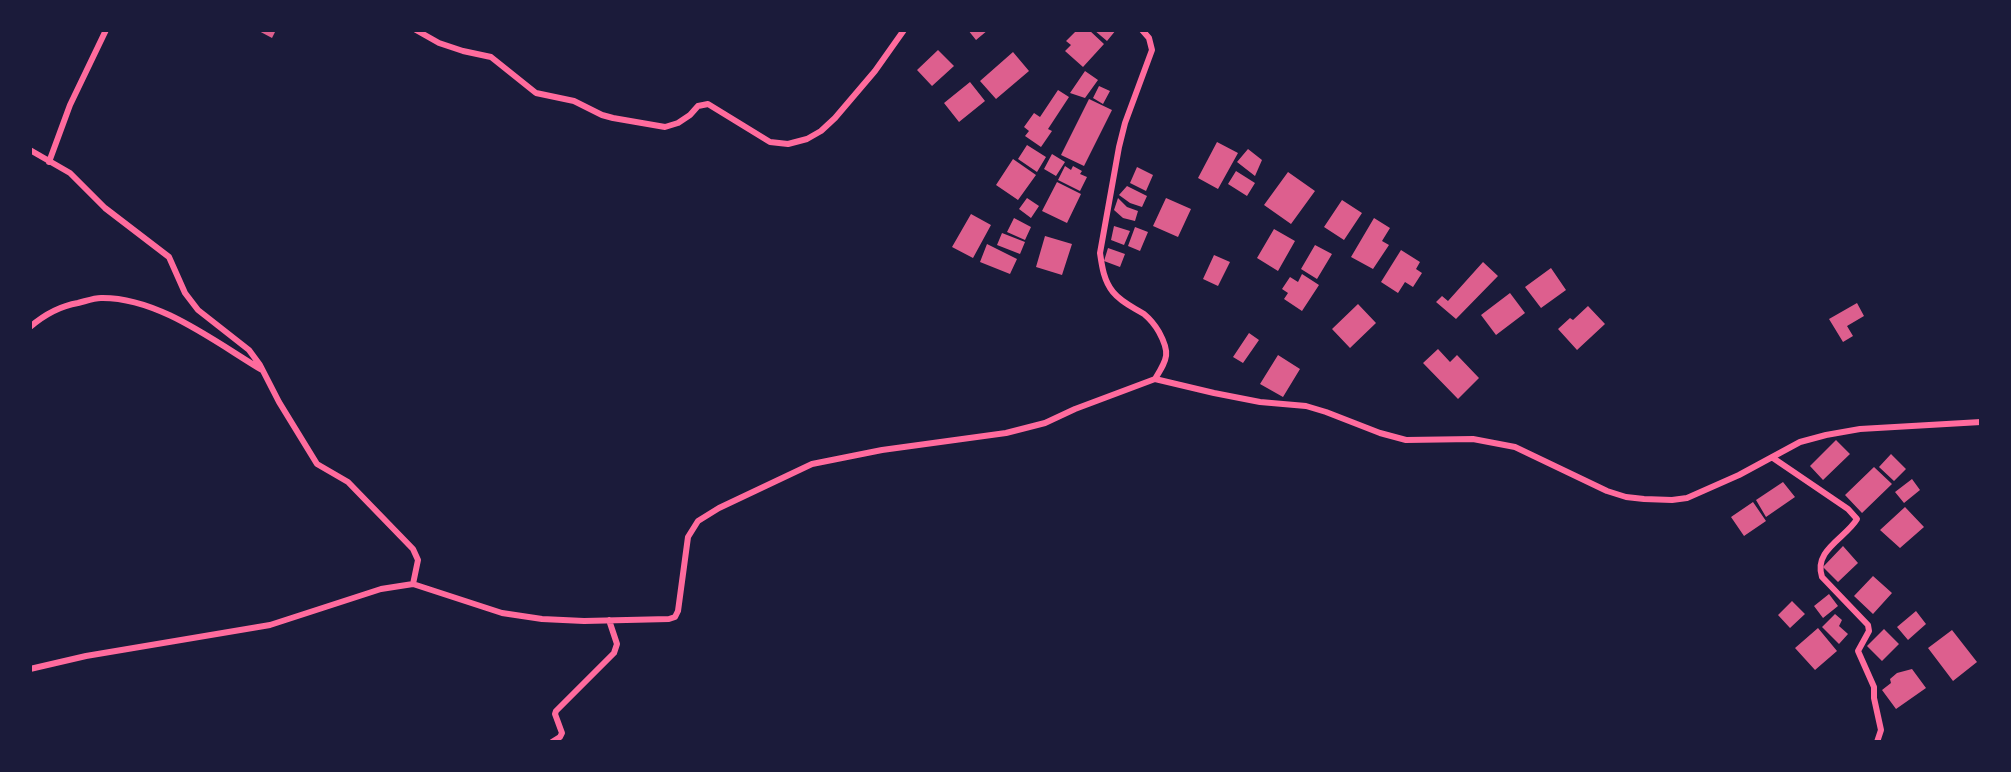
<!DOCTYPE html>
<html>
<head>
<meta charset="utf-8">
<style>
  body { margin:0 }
  #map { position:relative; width:2011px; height:772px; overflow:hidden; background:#1b1b3a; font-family:"Public Sans",sans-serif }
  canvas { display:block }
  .frame { position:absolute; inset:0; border:32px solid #1b1b3a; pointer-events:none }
</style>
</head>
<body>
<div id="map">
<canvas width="2011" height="772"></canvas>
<div class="frame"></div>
</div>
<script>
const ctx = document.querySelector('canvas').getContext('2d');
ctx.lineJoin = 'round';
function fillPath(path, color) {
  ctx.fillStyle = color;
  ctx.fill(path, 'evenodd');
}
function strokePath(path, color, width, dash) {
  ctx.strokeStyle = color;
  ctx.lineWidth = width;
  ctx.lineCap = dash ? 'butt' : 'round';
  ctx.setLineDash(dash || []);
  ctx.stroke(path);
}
const building = new Path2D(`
  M257,30H276L272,38Z
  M968,30H988L976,40Z
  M1077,30H1089L1104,44L1083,67L1065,51L1071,45L1066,41Z
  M1094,30H1116L1107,41Z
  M938,50L954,66L932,86L917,70Z
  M1013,52L1029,71L996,99L980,81Z
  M1085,71L1098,80L1085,98L1070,93Z
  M970,82L985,101L959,122L944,103Z
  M1099,86L1110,91L1103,104L1093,98Z
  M1058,90L1069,97L1048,129L1052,131L1041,147L1025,136L1029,131L1024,127L1034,113L1040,117Z
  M1089,99L1112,110L1084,166L1061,155Z
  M1217,142L1238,153L1218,189L1198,178Z
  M1027,145L1046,157L1037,172L1018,159Z
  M1248,149L1262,160L1255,176L1237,162Z
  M1052,154L1065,162L1056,176L1044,169Z
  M1013,159L1036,175L1018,200L996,185Z
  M1065,166L1071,170L1073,166L1082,171L1080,174L1087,177L1080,191L1058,180Z
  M1137,167L1153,175L1146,191L1130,183Z
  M1236,171L1255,183L1247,196L1228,184Z
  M1288,172L1315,191L1291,224L1264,205Z
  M1057,182L1081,194L1067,223L1042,211Z
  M1127,186L1147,196L1142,207L1130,203L1119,195Z
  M1027,198L1039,206L1031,218L1019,209Z
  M1118,198L1127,207L1138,211L1135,221L1123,218L1114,210Z
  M1166,198L1191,209L1178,237L1153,226Z
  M1342,200L1362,213L1344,240L1324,227Z
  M971,214L991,225L973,258L952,247Z
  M1014,218L1031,227L1025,240L1007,232Z
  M1374,218L1390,228L1382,241L1389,245L1373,269L1351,257Z
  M1114,226L1130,231L1124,245L1111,240Z
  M1135,227L1148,232L1140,251L1128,246Z
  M1274,229L1295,241L1278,271L1257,258Z
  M1002,233L1025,242L1020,254L997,245Z
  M1045,236L1072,244L1062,275L1036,267Z
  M987,244L1017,259L1010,274L980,262Z
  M1315,245L1332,254L1317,279L1301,269Z
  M1108,248L1125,254L1120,267L1104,261Z
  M1401,250L1420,262L1416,269L1422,273L1413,287L1405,282L1398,293L1381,282Z
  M1214,255L1230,262L1218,286L1203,279Z
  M1483,262L1498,276L1456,319L1436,302L1442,296L1448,301Z
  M1551,268L1566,290L1541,308L1525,287Z
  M1302,274L1319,285L1302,311L1284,299L1288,293L1282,289L1290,277L1298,282Z
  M1510,293L1525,313L1496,335L1481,315Z
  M1857,303L1864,316L1847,326L1853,336L1843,342L1829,319Z
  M1358,304L1376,323L1350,348L1332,329Z
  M1588,306L1605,324L1577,350L1558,329L1570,318L1573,320Z
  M1249,333L1259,340L1243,363L1233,357Z
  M1438,349L1450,362L1457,355L1479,378L1458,399L1423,363Z
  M1278,355L1300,369L1283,397L1260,384Z
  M1836,440L1850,454L1823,480L1810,466Z
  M1891,454L1906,469L1894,481L1879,467Z
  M1874,467L1892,484L1862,513L1845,495Z
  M1912,479L1920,490L1904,503L1895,492Z
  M1783,482L1795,497L1766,517L1756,500Z
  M1753,502L1766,521L1744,536L1731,517Z
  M1905,507L1924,527L1900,548L1880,530Z
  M1843,546L1858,563L1838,582L1823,567Z
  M1873,576L1892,593L1873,614L1854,596Z
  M1829,594L1838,606L1823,618L1814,606Z
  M1792,601L1805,614L1790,628L1778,615Z
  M1916,611L1926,624L1908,640L1897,627Z
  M1835,614L1842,620L1839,626L1848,634L1839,644L1822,627Z
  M1818,628L1837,651L1815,670L1795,648Z
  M1884,629L1899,644L1882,661L1867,646Z
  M1952,630L1977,662L1953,681L1928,648Z
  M1912,669L1926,688L1896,709L1882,690L1891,683L1890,679L1897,673Z`);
const minor = new Path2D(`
  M416,30L439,43L463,51L491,57L536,93L574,101L602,115L613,118L665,127L678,123L690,115L698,106L708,104L770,142L788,144L807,139L821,131L835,118L875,71L904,30
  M1142,30L1149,38L1152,50L1125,123L1119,147L1100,253C1102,267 1104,281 1113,292C1122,303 1133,307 1144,314C1150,319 1155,325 1159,332C1171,354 1167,359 1155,379
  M30,150L70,173L105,208L169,257L185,293L198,310L249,350L260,365L279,402L317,464L348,482L413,549L418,560L413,584
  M49,162L70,105L106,30
  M30,327C44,315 60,306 78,303C86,301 94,298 101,298C158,297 215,342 262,370
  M1773,458L1848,509L1857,519C1846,538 1813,550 1822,577L1868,625L1869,631L1858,651L1874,687V698L1881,730L1877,742
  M30,669L86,656L270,625L381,589L413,584L502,613L542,619L584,621L669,619L675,617L678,611L688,537L698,521L719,508L812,464L882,450L1006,433L1045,423L1075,409L1155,379L1214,393L1260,402L1306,406L1326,412L1380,433L1406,440L1473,439L1515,447L1607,491L1626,497L1644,499L1672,500L1687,498L1739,475L1800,442L1826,435L1860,429L1981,422
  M552,742L560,737L562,733L555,714L556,711L614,653L617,644L609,620`);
fillPath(building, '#dd5f8e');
strokePath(minor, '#ff6b9d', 6);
</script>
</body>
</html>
